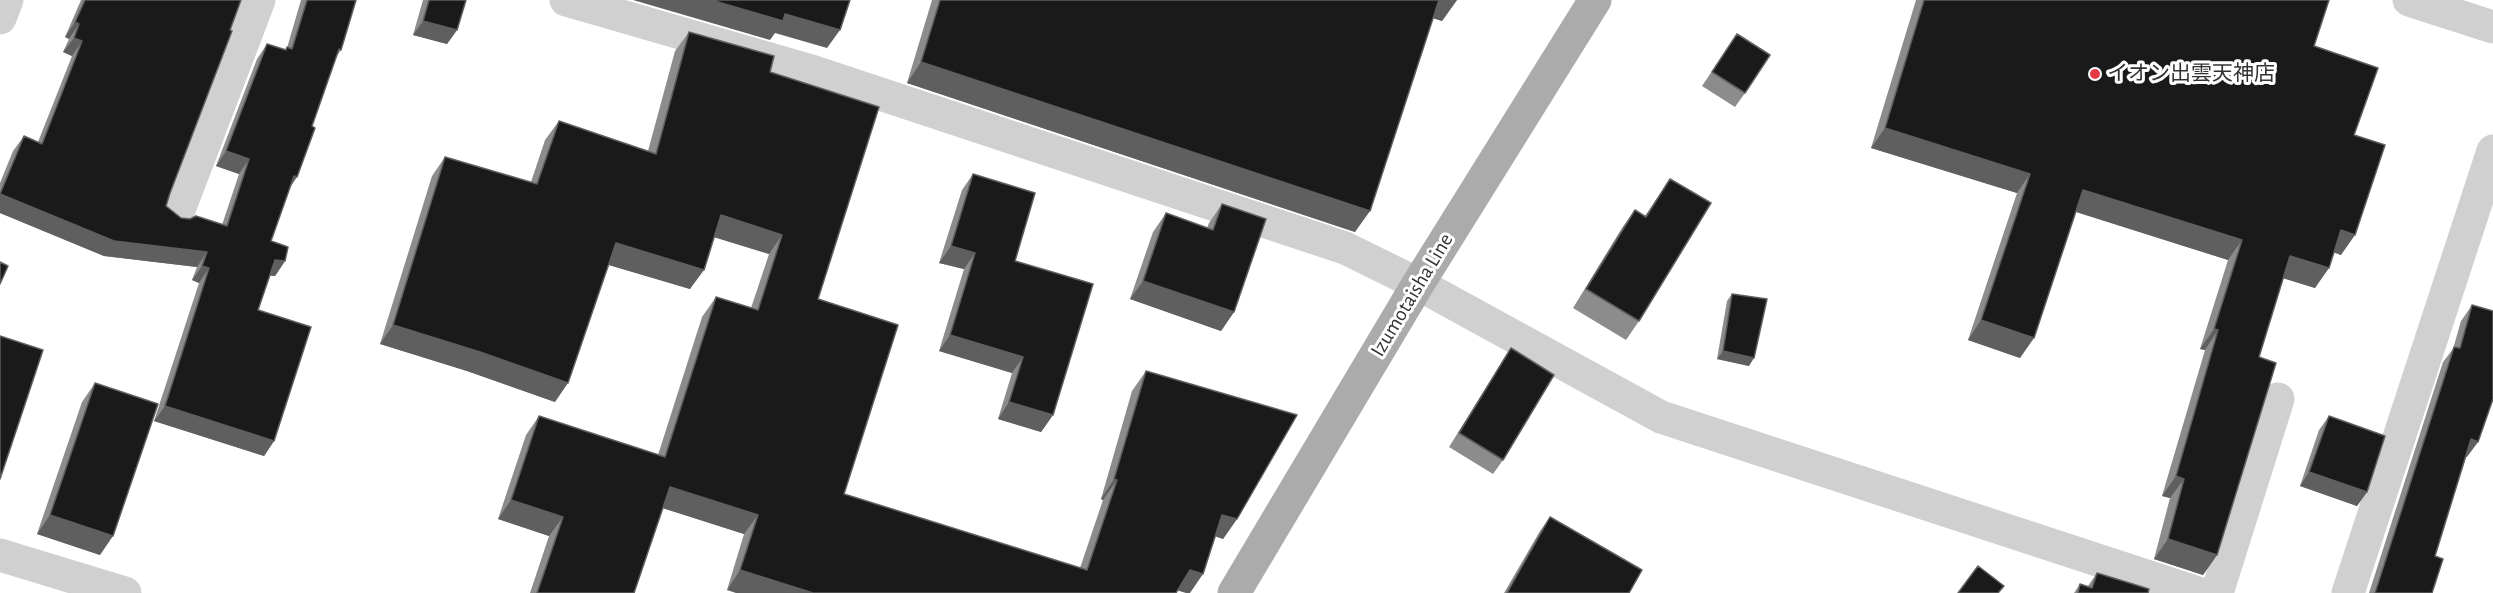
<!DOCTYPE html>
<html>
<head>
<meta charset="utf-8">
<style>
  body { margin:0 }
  canvas { display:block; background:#fff }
</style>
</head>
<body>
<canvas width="2493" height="593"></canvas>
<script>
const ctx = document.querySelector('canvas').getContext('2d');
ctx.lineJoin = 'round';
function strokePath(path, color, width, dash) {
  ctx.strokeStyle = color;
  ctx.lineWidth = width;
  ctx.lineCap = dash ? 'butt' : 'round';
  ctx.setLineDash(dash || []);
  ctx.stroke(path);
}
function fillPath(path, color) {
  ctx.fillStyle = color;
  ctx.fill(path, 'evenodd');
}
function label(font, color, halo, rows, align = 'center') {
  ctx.font = font + ' "Alegreya Sans","Noto Sans JP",sans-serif';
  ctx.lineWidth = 6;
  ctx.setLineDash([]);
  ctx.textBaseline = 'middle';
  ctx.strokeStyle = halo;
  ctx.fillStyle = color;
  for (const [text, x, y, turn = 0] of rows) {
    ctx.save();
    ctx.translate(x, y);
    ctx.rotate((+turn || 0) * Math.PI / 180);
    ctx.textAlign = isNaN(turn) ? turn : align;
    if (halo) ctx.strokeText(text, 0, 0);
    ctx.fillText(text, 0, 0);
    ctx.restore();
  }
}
const minor = new Path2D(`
  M566,0L808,70L1345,248L1418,284L1661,417L2198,593
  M2409,0L2493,27
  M0,18L7,0
  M177,215L259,0
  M0,555L125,593
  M2217,593L2278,399
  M2348,593L2493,151`);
const major = new Path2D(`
  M1234,593L1418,284L1595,0`);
const wall = new Path2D(`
  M81,0H241L170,193L166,206L181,218L222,225L239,174L216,166L257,59L267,44L285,50L287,48L301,0H356L341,50L336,57L271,241L285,261L275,276L270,275L258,310L274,441L264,456L154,421L199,283L192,280L197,267L104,256L0,213V183L13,151L24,136L38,142L72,56L63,52L69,39L65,37Z
  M423,0H466L457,30L447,44L413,35Z
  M932,0H1457L1442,21L1433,18L1355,232L907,83Z
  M1916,0H2329L2314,46L2354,135L2341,255L2334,252L2315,288L2283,278L2259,357L2217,555L2203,575L2154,559L2170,498L2162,496L2205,350L2200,349L2228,260L2076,212L2020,358L1968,340L2017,193L1871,148Z
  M689,32L770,72L818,299L844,494L1080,568L1103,500L1101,499L1132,391L1146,371L1237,519L1223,539L1215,536L1178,590H727L744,534L663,508L634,593H530L549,536L498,519L526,435L539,416L658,455L702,317L716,297L751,308L769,254L714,237L690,289L609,265L555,402L467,371L380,344L432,176L445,157L531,182L545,140L559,121L648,151L675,51Z
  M1737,34L1745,93L1735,107L1702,86Z
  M973,174L1015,261L1053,415L1041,432L998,419L1012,373L939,351L964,269L939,263L962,190Z
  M1670,179L1639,321L1626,340L1573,308L1622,228L1635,210L1645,216Z
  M1222,204L1234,312L1221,331L1130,299L1153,232L1166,213L1207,228L1209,223Z
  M1732,294L1749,366L1717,359L1727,301Z
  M2472,305L2467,457H2466L2435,556L2432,593H2369L2443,362L2453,349L2461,321Z
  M1511,348L1503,460L1493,474L1449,447L1502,362Z
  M95,383L100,555L37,534L82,402Z
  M2329,416L2367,492L2357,506L2300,486L2319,430Z
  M1550,517L1629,593H1504L1540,531Z
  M2097,573L2148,593H2074L2080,584L2088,586Z`);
const shadedWall = new Path2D(`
  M633,0H711L785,14L840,30L827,48L775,33L770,40Z
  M1437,0H1457L1442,21L1426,16Z
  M423,21L457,30L447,44L413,35Z
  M75,22L79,24L69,39L65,37Z
  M74,38L82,41L72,56L63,52Z
  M921,62L1370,211L1355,232L907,83Z
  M1885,128L2030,174L2017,193L1871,148Z
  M226,151L249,159L239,174L216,166Z
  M294,176L297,177L287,192Z
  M2083,190L2242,240L2228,260L2070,210Z
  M0,194L207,252L197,267L104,256L0,213Z
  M721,215L782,235L769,254L707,235Z
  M2341,230L2355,235L2341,255L2327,250Z
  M616,243L704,270L690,289L602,263Z
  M951,246L975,253L964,269L939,263Z
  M2290,256L2329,268L2315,288L2276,276Z
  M275,260L285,261L275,276L265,275Z
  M202,266L209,268L199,283L192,280Z
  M1143,281L1234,312L1221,331L1130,299Z
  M1981,320L2034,338L2020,358L1968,340Z
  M393,325L480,352L568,383L555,402L467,371L380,344Z
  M2214,329L2218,330L2205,350L2200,349Z
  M950,335L1023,357L1012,373L939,351Z
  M1723,351L1754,358L1749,366L1717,359Z
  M1009,402L1053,415L1041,432L998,419Z
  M165,406L274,441L264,456L154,421Z
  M2471,439L2478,442L2467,457L2460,455Z
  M2309,472L2367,492L2357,506L2300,486Z
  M2176,476L2184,479L2170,498L2162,496Z
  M1114,479L1117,480L1103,500L1101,499Z
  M670,487L758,515L744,534L656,506Z
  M511,500L563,517L549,536L498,519Z
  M50,515L113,536L100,555L37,534Z
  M1222,515L1237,519L1223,539L1209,534Z
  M2168,539L2217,555L2203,575L2154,559Z
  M740,570L813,593H736L727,590Z
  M1190,570L1203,574L1190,593H1186L1176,590Z`);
const building = new Path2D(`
  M85,0H241L230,30L232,31L170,193L166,206L181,218L190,219L196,216L227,226L249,159L226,151L267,44L286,50L287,47L292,49L307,0H356L341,50L339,49L312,126L315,128L297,177L294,176L271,241L288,247L285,261L275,260L258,310L311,327L274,441L165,406L209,268L202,266L207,252L114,241L0,194L24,136L42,144L82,41L74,38L79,24L75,22Z
  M429,0H466L457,30L423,21Z
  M711,0H850L840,30L785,14L783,21Z
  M940,0H1439L1370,211L921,62Z
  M1924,0H2329L2314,46L2378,68L2354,135L2385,145L2355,235L2341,230L2329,268L2290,256L2259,357L2276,363L2217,555L2168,539L2184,479L2176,476L2218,330L2214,329L2242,240L2083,190L2034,338L1981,320L2030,174L1885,128Z
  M689,32L774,56L770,72L879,107L818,299L898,325L844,494L1087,570L1117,480L1114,479L1146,371L1297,415L1237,519L1222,515L1203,574L1190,570L1176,593H813L740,570L758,515L670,487L634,593H537L563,517L511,500L539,416L665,457L716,297L758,310L782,235L721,215L704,270L616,243L568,383L480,352L393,325L445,157L537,184L559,121L656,154Z
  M1737,34L1770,55L1745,93L1712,72Z
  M973,174L1035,193L1015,261L1093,284L1053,415L1009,402L1023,357L950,335L975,253L951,246Z
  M1670,179L1711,203L1639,321L1586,289L1635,210L1646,217Z
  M1222,204L1266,219L1234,312L1143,281L1166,213L1213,230Z
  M0,262L8,266L0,284Z
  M1732,294L1767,299L1754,358L1723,351Z
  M2472,305L2493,311V399L2478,442L2471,439L2435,556L2443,559L2432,593H2375L2454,347L2460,348Z
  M0,336L43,350L0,479Z
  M1511,348L1554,375L1503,460L1459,433Z
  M95,383L158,404L113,536L50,515Z
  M2329,416L2385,436L2367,492L2309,472Z
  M1550,517L1642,570L1629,593H1507L1512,584Z
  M1978,566L2004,586L1998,593H1958Z
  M2097,573L2149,589L2148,593H2078L2080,584L2092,588Z`);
const markers = [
  [2095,74,6,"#e63946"]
];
const poiNames = [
  ["イオン出雲天神店",2107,74]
];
const streetNames = [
  ["Izumotaisha Line",1412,295,-59]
];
strokePath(minor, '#d0d0d0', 33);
strokePath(major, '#ababab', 33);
fillPath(wall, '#8c8c8c');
fillPath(shadedWall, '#5f5f5f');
fillPath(building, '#1a1a1a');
strokePath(building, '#5f5f5f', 1.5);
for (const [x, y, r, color] of markers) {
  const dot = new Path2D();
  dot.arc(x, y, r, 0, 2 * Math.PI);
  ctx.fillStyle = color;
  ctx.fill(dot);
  strokePath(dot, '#fff', 2);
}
label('21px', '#333', '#fff', poiNames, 'left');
label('21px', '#333', '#fff', streetNames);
</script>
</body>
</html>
